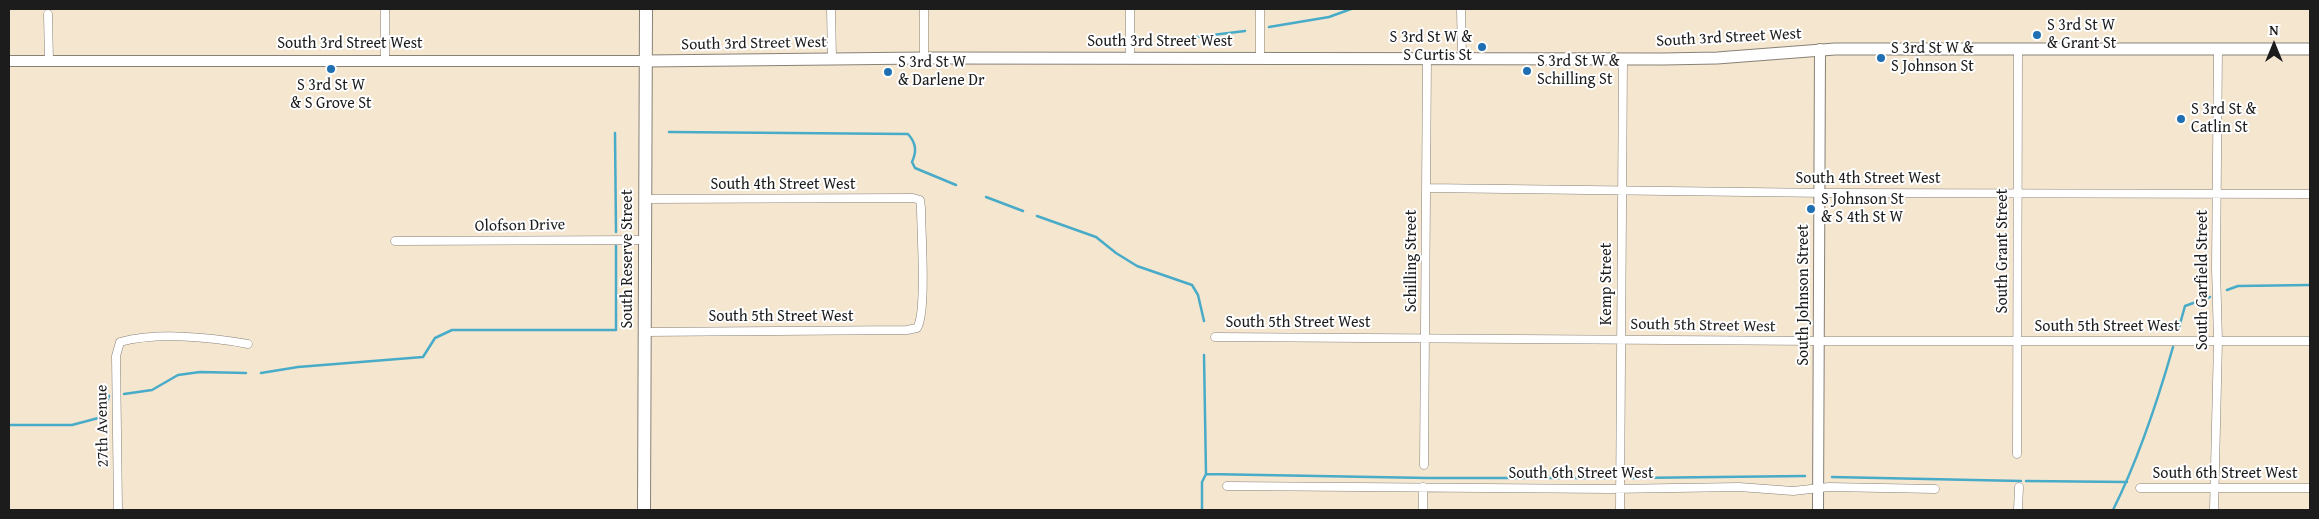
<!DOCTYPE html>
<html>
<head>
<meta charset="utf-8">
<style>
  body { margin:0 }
  #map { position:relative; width:2319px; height:519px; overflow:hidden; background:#f5e6d0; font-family:"Gentium Book Plus",serif }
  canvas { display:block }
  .frame { position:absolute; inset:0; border:10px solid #1c1c1c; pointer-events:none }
  .north { position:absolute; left:2249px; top:20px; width:50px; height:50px; -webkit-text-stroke:4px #fff; paint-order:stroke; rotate:0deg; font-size:14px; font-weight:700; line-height:20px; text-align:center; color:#1c1c1c }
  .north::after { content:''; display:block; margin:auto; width:18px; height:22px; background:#1c1c1c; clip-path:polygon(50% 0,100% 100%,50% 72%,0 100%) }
</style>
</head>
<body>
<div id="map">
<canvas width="2319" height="519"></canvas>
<div class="frame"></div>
<div class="north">N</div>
</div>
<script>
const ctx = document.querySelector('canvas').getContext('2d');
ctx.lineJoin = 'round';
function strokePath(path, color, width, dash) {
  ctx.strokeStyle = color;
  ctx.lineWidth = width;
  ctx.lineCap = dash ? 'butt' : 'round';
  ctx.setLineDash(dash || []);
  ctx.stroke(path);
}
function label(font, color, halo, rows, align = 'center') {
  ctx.font = font + ' "Gentium Book Plus",serif';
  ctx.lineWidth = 4;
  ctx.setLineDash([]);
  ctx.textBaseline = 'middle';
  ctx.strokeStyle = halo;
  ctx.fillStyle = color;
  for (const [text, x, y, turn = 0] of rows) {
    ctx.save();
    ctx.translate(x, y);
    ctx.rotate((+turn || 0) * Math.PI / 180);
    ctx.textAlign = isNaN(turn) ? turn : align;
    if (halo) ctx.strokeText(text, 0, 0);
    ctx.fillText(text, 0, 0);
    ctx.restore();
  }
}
const stream = new Path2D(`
  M1269,27L1329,17L1351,9
  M1196,37L1245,31
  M669,132L908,134C916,143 917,151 912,162L915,168L956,185
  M615,133L616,232
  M986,197L1023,211
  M1037,216L1096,237L1116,253L1137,266L1192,285L1198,295L1204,321
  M2227,290L2238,286L2310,285
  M2178,331L2185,306L2210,297
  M1204,355L1206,474
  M261,373L298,367L423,357L435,338L452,330H616V246
  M124,394L152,390L178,375L200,372L246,373
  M9,425H72L102,417L109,396
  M1832,477L2021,481
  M1631,478L1805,476
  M2026,481L2127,482
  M1202,510V482L1206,474L1428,478H1611
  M2113,510C2139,458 2157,403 2173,347`);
const minor = new Path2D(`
  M831,9L832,59
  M1260,9V58
  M1461,9L1462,58
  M48,14L49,61
  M924,58V9
  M1130,59V9
  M385,61V9
  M1426,188L1828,193L2310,194
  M395,241L645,240
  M644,332L907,330L917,328C927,313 921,231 921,208L920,200L913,198L645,199
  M1215,337L1818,341H2310
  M2017,454L2018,49
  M1424,465L1427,57
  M1227,486L1611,489L1739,487L1793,491L1829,487L1935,489
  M2140,488H2310
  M118,510L116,356L120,342C157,332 210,337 248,344
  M1423,510V487
  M1620,510L1623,58
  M2018,510L2019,487
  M2214,510L2218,341L2216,268L2218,49`);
const tertiary = new Path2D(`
  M9,61H646
  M1818,510L1820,49`);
const secondary = new Path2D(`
  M646,61L924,58L1663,59L1717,58L1835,49H2310`);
const trunk = new Path2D(`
  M644,510L646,9`);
const markers = [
  [2037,35,5,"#1f6fb2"],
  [1482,47,5,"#1f6fb2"],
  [1881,58,5,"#1f6fb2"],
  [331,69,5,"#1f6fb2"],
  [1527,71,5,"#1f6fb2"],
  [888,72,5,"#1f6fb2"],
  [2181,119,5,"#1f6fb2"],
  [1811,209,5,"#1f6fb2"]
];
const poiNames = [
  ["S 3rd St W",2047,26],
  ["& Grant St",2047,44],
  ["S 3rd St W &",1472,38,"right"],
  ["S Curtis St",1472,56,"right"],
  ["S 3rd St W &",1891,49],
  ["S Johnson St",1891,67],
  ["S 3rd St W &",1537,62],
  ["Schilling St",1537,80],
  ["S 3rd St W",898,63],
  ["& Darlene Dr",898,81],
  ["S 3rd St W",331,86,"center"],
  ["& S Grove St",331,104,"center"],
  ["S 3rd St &",2191,110],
  ["Catlin St",2191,128],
  ["S Johnson St",1821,200],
  ["& S 4th St W",1821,218]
];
const streetNames = [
  ["South 3rd Street West",1729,38,-3],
  ["South 3rd Street West",1160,42],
  ["South 3rd Street West",350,44],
  ["South 3rd Street West",754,44,-1],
  ["South 4th Street West",1868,179],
  ["South 4th Street West",783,185],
  ["Olofson Drive",520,226,-1],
  ["South Grant Street",2003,251,-90],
  ["South Reserve Street",628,259,-90],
  ["Schilling Street",1412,261,-90],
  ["South Garfield Street",2203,280,-90],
  ["Kemp Street",1607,284,-90],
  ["South Johnson Street",1804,295,-90],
  ["South 5th Street West",781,317],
  ["South 5th Street West",1298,323],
  ["South 5th Street West",1703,326,1],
  ["South 5th Street West",2107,327],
  ["27th Avenue",103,426,-91],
  ["South 6th Street West",1581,474],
  ["South 6th Street West",2225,474]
];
strokePath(stream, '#48abc8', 2.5);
strokePath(minor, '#888176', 9);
strokePath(tertiary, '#888176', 12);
strokePath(secondary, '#888176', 13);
strokePath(trunk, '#888176', 14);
strokePath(minor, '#fff', 8);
strokePath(tertiary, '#fff', 10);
strokePath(secondary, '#fff', 11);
strokePath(trunk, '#fff', 12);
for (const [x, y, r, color] of markers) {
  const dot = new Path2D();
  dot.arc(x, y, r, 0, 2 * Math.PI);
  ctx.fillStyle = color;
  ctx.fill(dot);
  strokePath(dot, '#fff', 2);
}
label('16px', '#1c1c1c', '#fff', poiNames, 'left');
label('16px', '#1c1c1c', '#fff', streetNames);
</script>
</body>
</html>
